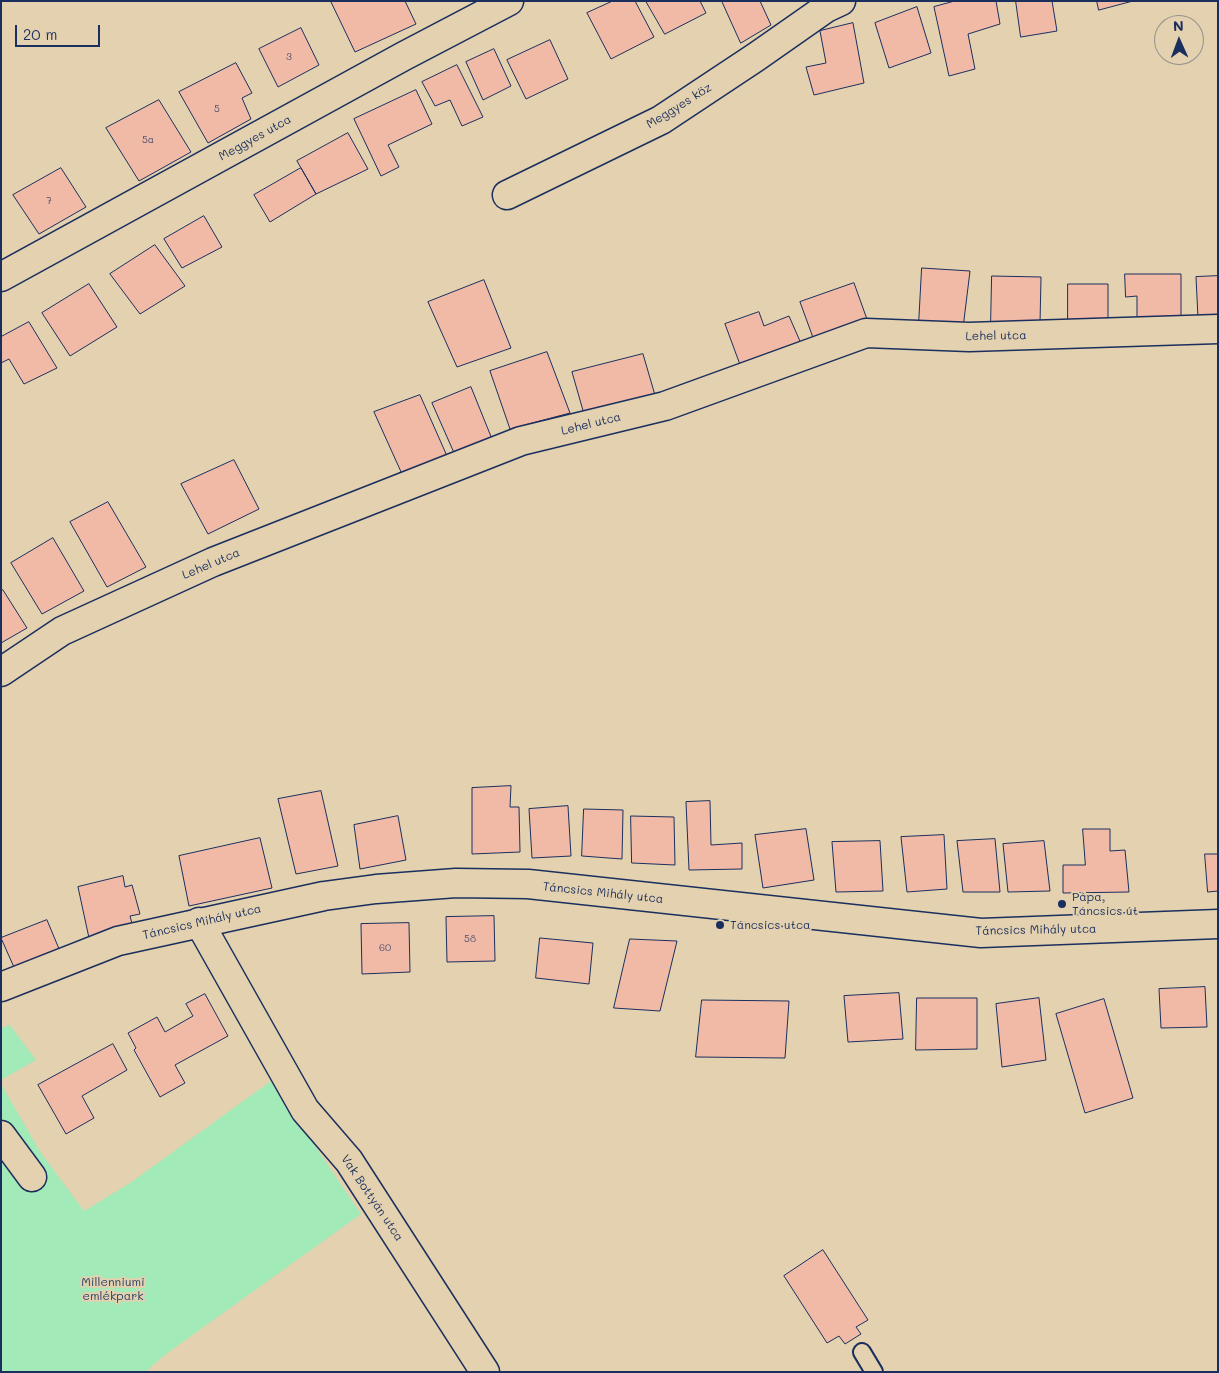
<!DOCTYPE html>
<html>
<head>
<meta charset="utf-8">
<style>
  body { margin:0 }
  #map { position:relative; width:1219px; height:1373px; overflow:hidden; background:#e3d1af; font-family:Mali,sans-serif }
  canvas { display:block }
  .frame { position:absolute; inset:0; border:2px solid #1b2f5e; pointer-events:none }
  .north { position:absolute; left:1154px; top:15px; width:50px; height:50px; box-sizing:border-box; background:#e3d1af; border:1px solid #93908f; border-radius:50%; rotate:358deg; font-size:14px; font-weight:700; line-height:20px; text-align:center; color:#1b2f5e }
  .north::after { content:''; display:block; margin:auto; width:18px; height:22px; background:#1b2f5e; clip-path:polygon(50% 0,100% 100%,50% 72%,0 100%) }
  .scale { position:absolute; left:15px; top:25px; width:85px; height:22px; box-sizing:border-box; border:2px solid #1b2f5e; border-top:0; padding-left:6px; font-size:15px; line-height:18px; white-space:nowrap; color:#1b2f5e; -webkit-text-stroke:4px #e3d1af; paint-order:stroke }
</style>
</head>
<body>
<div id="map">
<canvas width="1219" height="1373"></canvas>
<div class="frame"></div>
<div class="north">N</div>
<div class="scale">20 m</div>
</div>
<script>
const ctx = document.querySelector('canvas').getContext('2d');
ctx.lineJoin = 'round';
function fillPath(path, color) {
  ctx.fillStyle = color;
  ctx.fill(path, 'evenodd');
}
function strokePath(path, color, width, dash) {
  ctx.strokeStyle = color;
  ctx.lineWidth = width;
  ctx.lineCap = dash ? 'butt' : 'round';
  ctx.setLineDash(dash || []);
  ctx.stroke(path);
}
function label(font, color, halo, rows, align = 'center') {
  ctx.font = font + ' Mali,sans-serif';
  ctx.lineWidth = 4;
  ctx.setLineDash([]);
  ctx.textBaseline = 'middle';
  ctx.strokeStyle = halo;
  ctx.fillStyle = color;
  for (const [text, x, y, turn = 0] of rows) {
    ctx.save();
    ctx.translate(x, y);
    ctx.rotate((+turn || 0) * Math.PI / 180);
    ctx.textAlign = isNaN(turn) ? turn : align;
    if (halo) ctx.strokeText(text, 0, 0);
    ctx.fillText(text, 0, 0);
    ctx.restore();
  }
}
const green = new Path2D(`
  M10,1025L36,1060L1,1080V1028Z
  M271,1081L361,1214L166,1354L145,1372H1V1084L41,1153L84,1211L130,1183Z`);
const building = new Path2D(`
  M333,1H405L416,24L355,52L331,2Z
  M613,1H635L654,37L611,59L587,13Z
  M646,1H700L706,13L665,34Z
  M722,1H760L771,25L741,43Z
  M955,1H996L1000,24L968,34L975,69L949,76L934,7Z
  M1016,1H1052L1057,31L1021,37Z
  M1097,1H1133L1099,10Z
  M917,7L931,53L889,68L875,23Z
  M853,23L864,83L814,95L806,67L826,63L820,31Z
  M301,28L319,65L278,87L259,49Z
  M550,40L568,79L526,99L507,60Z
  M494,49L511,86L483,100L466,62Z
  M236,63L252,93L242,98L251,119L208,143L179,92Z
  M457,65L483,117L462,126L450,100L435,106L422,82Z
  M416,90L432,124L388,145L399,167L381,176L354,119Z
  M159,100L191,152L139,181L106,128Z
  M348,133L368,169L316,194L297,161Z
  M61,168L86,207L39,234L13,195Z
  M301,168L316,194L270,222L254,195Z
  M204,216L222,247L182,268L164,239Z
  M155,245L185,286L140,314L110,274Z
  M922,268L970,271L963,328L919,324Z
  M1125,274H1181V316L1137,317V296L1126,297Z
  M992,276L1041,277L1040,324H991Z
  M1218,276V317L1198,318L1196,277Z
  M484,280L511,348L457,367L428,302Z
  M854,283L868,322L815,343L800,302Z
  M89,284L117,327L70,356L42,313Z
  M1068,284H1108V322H1068Z
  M759,312L764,326L789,316L803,348L742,370L725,324Z
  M29,322L57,368L24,384L9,359L1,363V337Z
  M547,352L570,413L510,429L490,371Z
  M643,354L657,402L586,421L572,372Z
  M471,387L492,439L455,455L432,403Z
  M420,395L447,456L402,474L374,412Z
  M234,460L259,509L208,534L181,484Z
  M108,502L146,567L107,587L70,522Z
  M53,538L84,591L42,614L11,563Z
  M3,590L27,628L1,643V591Z
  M511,786L510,807H519L520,852L472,854V788Z
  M321,791L338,866L296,874L278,799Z
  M710,801L711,845L742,843V869L689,870L686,802Z
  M568,806L571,856L532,858L529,809Z
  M584,809L623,810L622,859L582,856Z
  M398,816L406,860L360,869L354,825Z
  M631,816L674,817L675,865L632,863Z
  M806,829L814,880L763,888L755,835Z
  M1083,829H1110V851L1125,850L1129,892L1063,893V865H1085Z
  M944,835L947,889L907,892L901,837Z
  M260,838L272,888L189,906L179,856Z
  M995,839L1000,892H963L957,841Z
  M880,841L883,891L836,892L832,842Z
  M1044,841L1050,891L1008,892L1003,844Z
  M1205,854H1218V891L1208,892Z
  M123,876L125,887L132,885L140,914L130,916L133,927L89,938L78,887Z
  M494,916L495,961L447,962L446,917Z
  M47,920L62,956L17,974L1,938Z
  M409,923L410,972L362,974L361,924Z
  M540,938L593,943L589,984L536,978Z
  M630,939L677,941L660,1011L614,1008Z
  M1205,987L1207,1027L1161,1028L1159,989Z
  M899,993L903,1039L848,1042L844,996Z
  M205,994L228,1036L175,1065L185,1083L160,1097L134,1050L136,1048L128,1033L157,1017L165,1032L193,1016L186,1004Z
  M917,998H977V1049L916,1050Z
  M1039,998L1046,1060L1002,1067L996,1004Z
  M1104,999L1133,1098L1085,1113L1056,1014Z
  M702,1000L789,1001L785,1058L696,1057Z
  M113,1044L127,1070L82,1096L94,1118L66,1134L38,1085Z
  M823,1250L868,1320L856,1327L861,1334L845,1344L839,1336L827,1343L784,1276Z`);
const service = new Path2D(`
  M862,1352L874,1372`);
const minor = new Path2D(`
  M507,195L661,120L756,57L826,8L841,1
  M1,277L404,56L509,1
  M1,672L62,631L213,562L521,441L665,406L866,333L969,337L1218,329
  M199,922L305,1110L349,1161L485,1372
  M1,987L118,941L324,896L376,889L456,883L528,884L981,933L1218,924
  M1,1135L32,1177`);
const markers = [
  [1062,904,5,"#1b2f5e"],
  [720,925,5,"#1b2f5e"]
];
const numberNames = [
  ["3",289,57],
  ["5",217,109],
  ["5a",148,140],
  ["7",49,201],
  ["58",470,939],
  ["60",385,948]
];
const streetNames = [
  ["Meggyes köz",679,106,-32],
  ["Meggyes utca",255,138,-29],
  ["Lehel utca",996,336,-1],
  ["Lehel utca",591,424,-14],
  ["Lehel utca",211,564,-23],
  ["Táncsics Mihály utca",603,893,6],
  ["Táncsics Mihály utca",202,922,-13],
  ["Táncsics Mihály utca",1036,930,-1],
  ["Vak Bottyán utca",372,1198,56]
];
const poiNames = [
  ["Pápa,",1072,897],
  ["Táncsics út",1072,911],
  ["Táncsics utca",730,925]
];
const parkNames = [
  ["Millenniumi",113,1282],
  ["emlékpark",113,1296]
];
fillPath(green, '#a2eab8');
fillPath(building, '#f1baa6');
strokePath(building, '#1b2f5e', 1);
strokePath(service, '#1b2f5e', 20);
strokePath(minor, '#1b2f5e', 31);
strokePath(service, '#e3d1af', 16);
strokePath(minor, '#e3d1af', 28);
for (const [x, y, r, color] of markers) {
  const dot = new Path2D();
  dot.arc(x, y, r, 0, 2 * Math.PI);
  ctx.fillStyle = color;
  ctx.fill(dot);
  strokePath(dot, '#e3d1af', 2);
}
label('10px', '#505270', null, numberNames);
label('12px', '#1b2f5e', '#e3d1af', streetNames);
label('12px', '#1b2f5e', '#e3d1af', poiNames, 'left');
label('12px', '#284267', '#e3d1af', parkNames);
</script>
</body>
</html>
